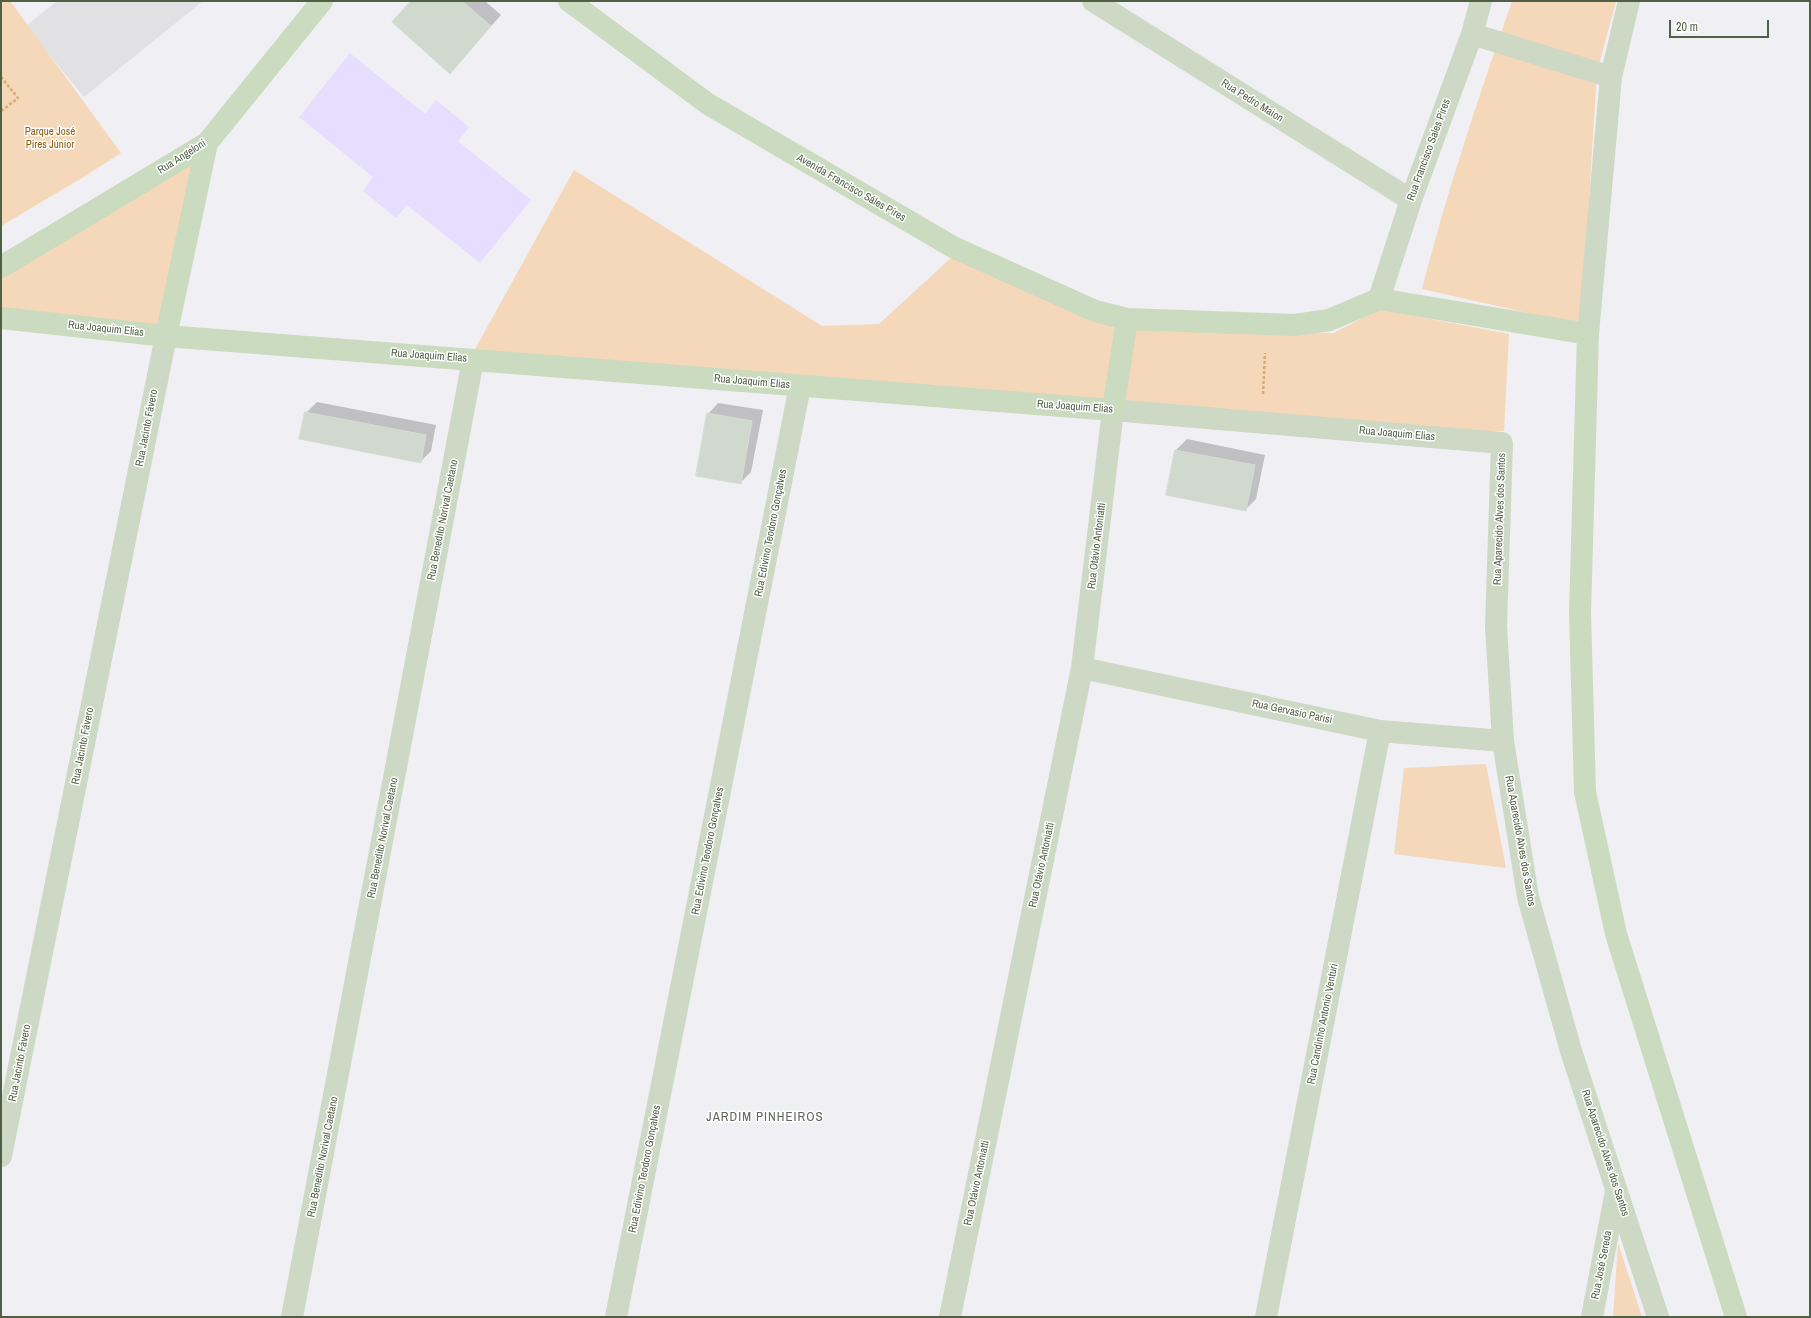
<!DOCTYPE html>
<html>
<head>
<meta charset="utf-8">
<style>
  body { margin:0 }
  #map { position:relative; width:1811px; height:1318px; overflow:hidden; background:#f0eff3; font-family:"Archivo Narrow",sans-serif }
  canvas { display:block }
  .frame { position:absolute; inset:0; border:2px solid #506045; pointer-events:none }
  .scale { position:absolute; left:1669px; top:20px; width:100px; height:18px; box-sizing:border-box; border:2px solid #506045; border-top:0; padding-left:5px; font-size:12px; line-height:14px; white-space:nowrap; color:#506045; -webkit-text-stroke:3px #fff; paint-order:stroke }
</style>
</head>
<body>
<div id="map">
<canvas width="1811" height="1318"></canvas>
<div class="frame"></div>
<div class="scale">20 m</div>
</div>
<script>
const ctx = document.querySelector('canvas').getContext('2d');
ctx.lineJoin = 'round';
function fillPath(path, color) {
  ctx.fillStyle = color;
  ctx.fill(path, 'evenodd');
}
function strokePath(path, color, width, dash) {
  ctx.strokeStyle = color;
  ctx.lineWidth = width;
  ctx.lineCap = dash ? 'butt' : 'round';
  ctx.setLineDash(dash || []);
  ctx.stroke(path);
}
function label(font, color, halo, rows, align = 'center') {
  ctx.font = font + ' "Archivo Narrow",sans-serif';
  ctx.lineWidth = 3;
  ctx.setLineDash([]);
  ctx.textBaseline = 'middle';
  ctx.strokeStyle = halo;
  ctx.fillStyle = color;
  for (const [text, x, y, turn = 0] of rows) {
    ctx.save();
    ctx.translate(x, y);
    ctx.rotate((+turn || 0) * Math.PI / 180);
    ctx.textAlign = isNaN(turn) ? turn : align;
    if (halo) ctx.strokeText(text, 0, 0);
    ctx.fillText(text, 0, 0);
    ctx.restore();
  }
}
const education = new Path2D(`
  M57,1H203L84,97L26,26Z`);
const medical = new Path2D(`
  M350,53L425,114L436,100L469,127L458,141L531,200L480,263L407,205L396,218L363,191L373,177L299,117Z`);
const green = new Path2D(`
  M1,1H10L121,153L82,178L1,226Z
  M1512,1H1616L1597,72L1581,325L1422,289C1447,191 1479,96 1512,1Z
  M195,161L158,325L1,309V277Z
  M574,170L822,326L879,324L952,257L1120,323L1106,401L474,351Z
  M1379,309L1509,334L1504,431H1481L1122,403L1135,329L1334,333Z
  M1486,764L1506,868L1394,854L1404,768Z
  M1618,1243L1642,1317H1613Z`);
const shadow = new Path2D(`
  M412,1H485L501,15L450,72Z
  M317,402L436,425L431,451L420,462L306,413Z
  M718,403L763,410L751,472L740,483L708,414Z
  M1187,439L1265,455L1256,499L1245,510L1167,494L1176,450Z`);
const building = new Path2D(`
  M411,1H462L491,26L450,74L392,22Z
  M305,412L426,435L421,463L299,439Z
  M707,413L752,421L741,484L696,476Z
  M1175,450L1255,465L1246,511L1166,495Z`);
const path = new Path2D(`
  M1,77L18,98L1,111
  M1263,394L1265,353`);
const street = new Path2D(`
  M1093,1L1411,200
  M1472,34L1611,77
  M1379,299L1411,200L1472,34L1481,1
  M1588,334L1611,77L1629,1
  M1082,668L1380,731L1503,741
  M1,1156L166,336
  M292,1317L473,360
  M616,1317L800,386
  M950,1317L1082,668L1113,410L1502,443L1496,626L1503,741L1528,897L1571,1051L1658,1317
  M1266,1317L1380,731
  M1592,1317L1616,1191`);
const secondary = new Path2D(`
  M569,1L708,104L953,247L1095,311L1127,319L1295,325L1329,320L1379,299L1588,334L1580,613L1585,792L1616,934L1736,1317
  M1,267L207,143L322,1
  M1,318L166,336L1113,410L1127,319
  M166,336L207,143`);
const streetNames = [
  ["Rua Pedro Maion",1252,101,32],
  ["Rua Francisco Sales Pires",1429,150,-70],
  ["Rua Angeloni",182,157,-32],
  ["Avenida Francisco Sáles Píres",851,188,30],
  ["Rua Joaquim Elias",106,329,6],
  ["Rua Joaquim Elias",429,356,4],
  ["Rua Joaquim Elias",752,382,5],
  ["Rua Joaquim Elias",1075,407,4],
  ["Rua Jacinto Fávero",147,428,-79],
  ["Rua Joaquim Elias",1397,434,5],
  ["Rua Aparecido Alves dos Santos",1500,519,-88],
  ["Rua Benedito Norival Caetano",443,520,-79],
  ["Rua Edivino Teodoro Gonçalves",771,533,-79],
  ["Rua Otávio Antoniatti",1097,546,-83],
  ["Rua Gervasio Parisi",1292,712,12],
  ["Rua Jacinto Fávero",83,746,-79],
  ["Rua Benedito Norival Caetano",383,838,-79],
  ["Rua Aparecido Alves dos Santos",1520,841,80],
  ["Rua Edivino Teodoro Gonçalves",708,851,-79],
  ["Rua Otávio Antoniatti",1042,865,-78],
  ["Rua Candinho Antonio Venturi",1323,1024,-79],
  ["Rua Jacinto Fávero",20,1063,-79],
  ["Rua Aparecido Alves dos Santos",1605,1153,72],
  ["Rua Benedito Norival Caetano",323,1157,-79],
  ["Rua Edivino Teodoro Gonçalves",645,1169,-79],
  ["Rua Otávio Antoniatti",977,1183,-78],
  ["Rua José Sereda",1602,1265,-79]
];
const parkNames = [
  ["Parque José",50,132],
  ["Pires Júnior",50,145]
];
const quarterNames = [
  ["JARDIM PINHEIROS",765,1118]
];
fillPath(education, '#e1e1e4');
fillPath(medical, '#e5defe');
fillPath(green, '#f5d7b9');
fillPath(shadow, '#0003');
fillPath(building, '#d1d8ce');
strokePath(building, '#d5dcd3', 1);
strokePath(path, '#d7af6d', 2.5, [3, 2]);
strokePath(street, '#cdd9c5', 22);
strokePath(secondary, '#cadbc0', 22);
label('11px', '#506045', '#fff', streetNames);
label('11px', '#8b5a0c', '#fff', parkNames);
ctx.letterSpacing = '1px';
label('13px', '#5f665b', '#fff', quarterNames);
ctx.letterSpacing = '0px';
</script>
</body>
</html>
